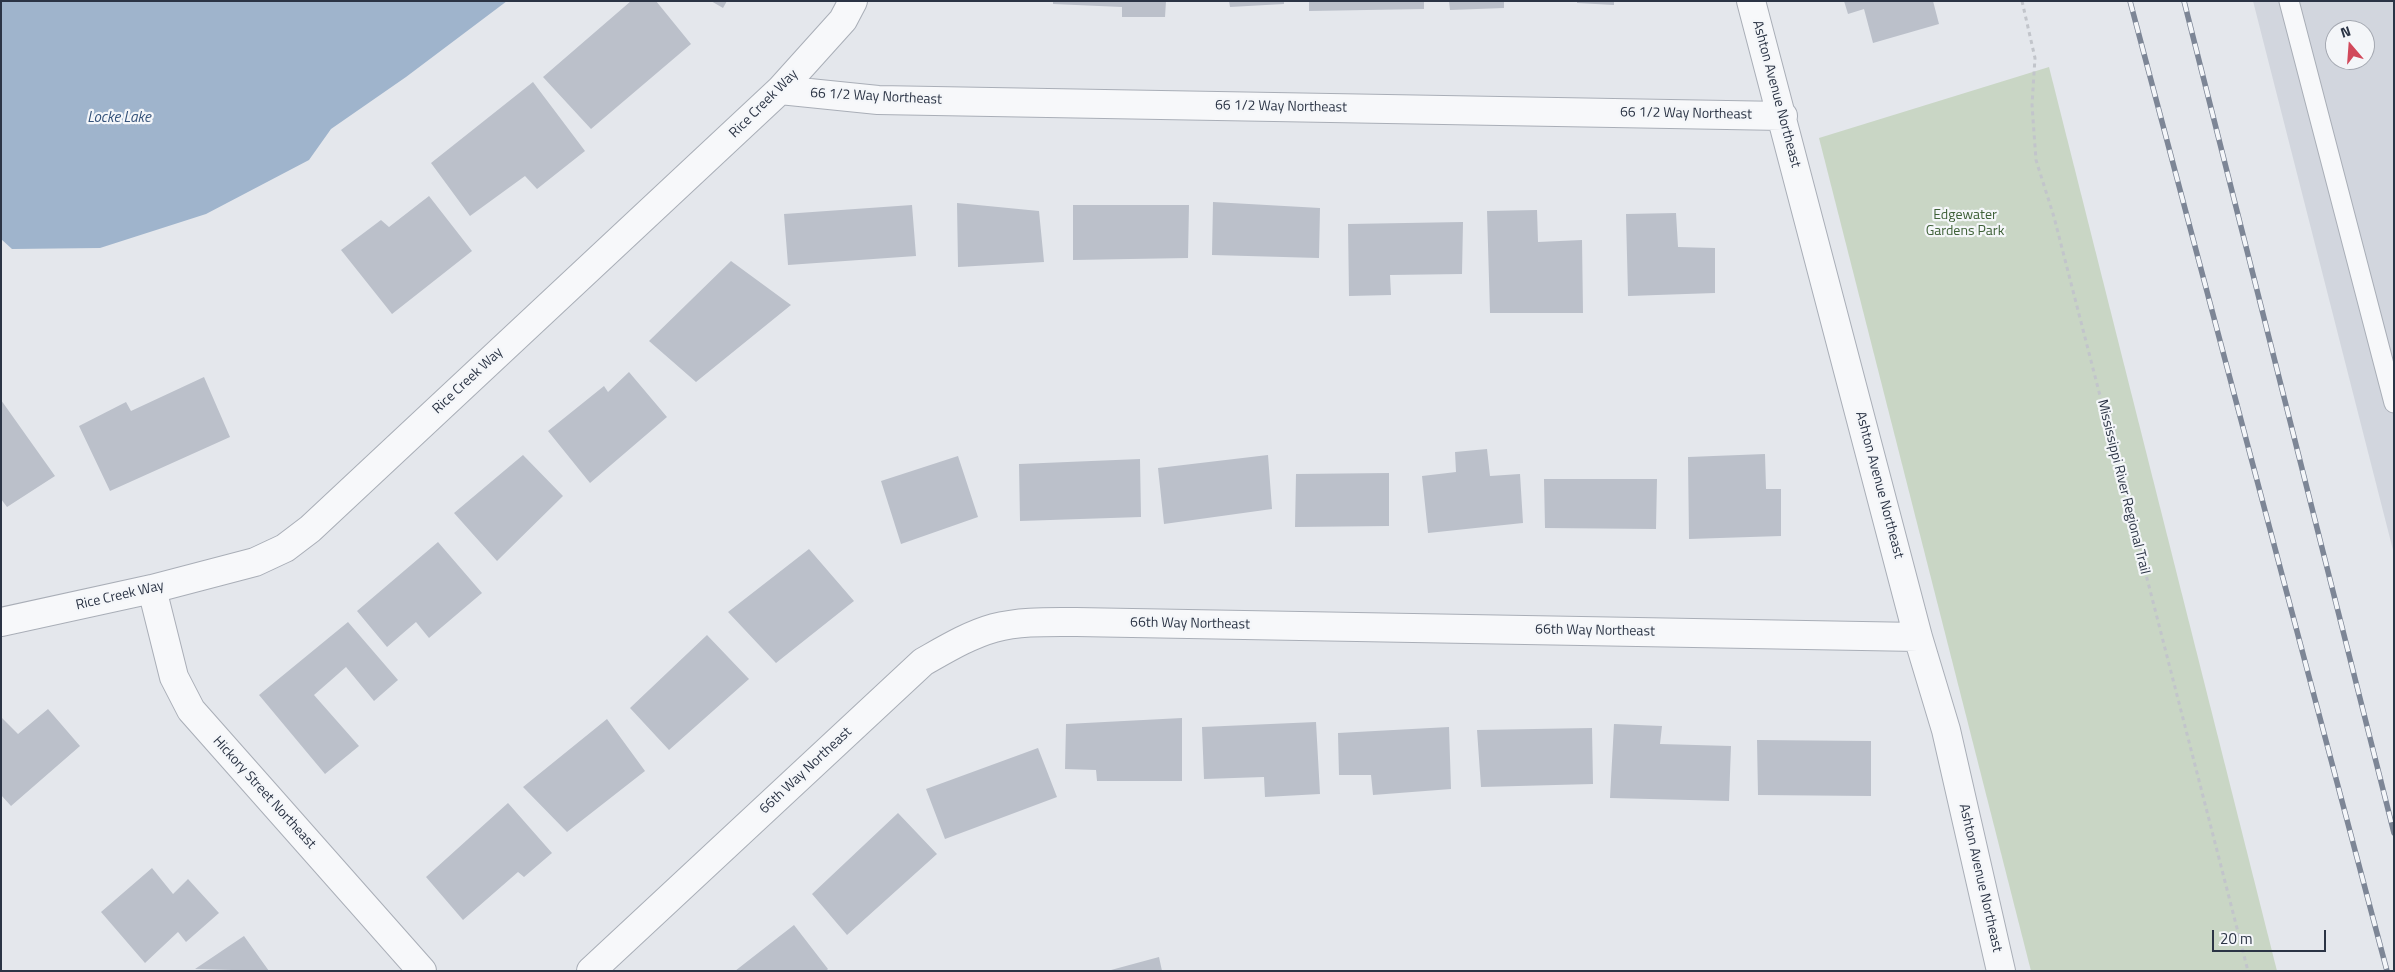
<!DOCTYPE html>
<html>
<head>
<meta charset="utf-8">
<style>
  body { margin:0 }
  #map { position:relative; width:2395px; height:972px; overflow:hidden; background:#e4e7ec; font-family:"Titillium Web",sans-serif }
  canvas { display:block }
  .frame { position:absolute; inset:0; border:2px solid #2b3445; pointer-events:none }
  .north { position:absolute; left:2325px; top:20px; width:50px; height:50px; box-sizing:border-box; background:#f4f6f9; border:1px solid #a4a8b1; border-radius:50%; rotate:342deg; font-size:14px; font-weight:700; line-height:20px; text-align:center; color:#2b3445 }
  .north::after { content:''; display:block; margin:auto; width:18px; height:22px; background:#d1495b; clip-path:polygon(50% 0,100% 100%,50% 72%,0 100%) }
  .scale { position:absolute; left:2212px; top:930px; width:114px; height:22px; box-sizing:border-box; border:2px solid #2b3445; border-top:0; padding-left:6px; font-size:15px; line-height:18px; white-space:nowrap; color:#2b3445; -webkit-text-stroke:4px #f4f6f9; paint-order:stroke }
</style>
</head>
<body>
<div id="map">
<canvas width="2395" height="972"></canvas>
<div class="frame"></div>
<div class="north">N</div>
<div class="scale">20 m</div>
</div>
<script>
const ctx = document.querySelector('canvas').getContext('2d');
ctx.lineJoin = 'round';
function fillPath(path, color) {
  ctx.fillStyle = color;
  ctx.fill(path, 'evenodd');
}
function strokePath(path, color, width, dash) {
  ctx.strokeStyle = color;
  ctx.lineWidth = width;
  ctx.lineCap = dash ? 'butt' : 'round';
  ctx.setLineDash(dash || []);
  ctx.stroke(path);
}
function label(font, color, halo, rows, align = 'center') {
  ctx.font = font + ' "Titillium Web",sans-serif';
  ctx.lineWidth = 4.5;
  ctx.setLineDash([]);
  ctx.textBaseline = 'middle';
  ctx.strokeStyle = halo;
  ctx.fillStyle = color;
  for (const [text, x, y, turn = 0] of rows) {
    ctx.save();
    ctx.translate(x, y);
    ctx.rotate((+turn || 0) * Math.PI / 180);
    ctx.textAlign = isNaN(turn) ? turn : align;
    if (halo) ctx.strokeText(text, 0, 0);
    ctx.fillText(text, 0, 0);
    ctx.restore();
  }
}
const built = new Path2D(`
  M2253,1H2394V554ZM2335,30H2365V60H2335Z`);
const green = new Path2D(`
  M2049,67L2277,971H2031L1819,138Z`);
const water = new Path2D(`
  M1,1H507L406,77L331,129L309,160L206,214L100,248L12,249L1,239Z`);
const building = new Path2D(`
  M631,1H656L691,44L591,129L543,77Z
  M711,1H727L723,8Z
  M1053,1H1166L1165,17H1122V7L1053,4Z
  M1229,1H1284V4L1230,7Z
  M1309,1H1424V9L1309,11Z
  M1449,1H1504V8L1450,10Z
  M1577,1H1614V5L1577,3Z
  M1844,1H1933L1939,24L1873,43L1864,9L1848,14Z
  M533,82L585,151L537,189L525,176L470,216L431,163Z
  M429,196L472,251L392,314L341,250L381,220L389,227Z
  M1213,202L1320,208L1319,258L1212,255Z
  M957,203L1039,211L1044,262L958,267Z
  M912,205L916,256L788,265L784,214Z
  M1073,205H1189L1188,258L1073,260Z
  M1537,210L1538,242L1582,240L1583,313H1490L1487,211Z
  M1676,213L1678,247L1715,248V293L1628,296L1626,214Z
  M1463,222L1462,274L1390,275L1391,295L1349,296L1348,224Z
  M731,261L791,305L696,382L649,341Z
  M629,372L667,417L590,483L548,431L604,386L608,392Z
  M204,377L230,437L110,491L79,426L126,402L131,411Z
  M1,400L55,476L7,507L1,499Z
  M1487,449L1490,476L1520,474L1523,523L1428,533L1422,476L1456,472L1455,452Z
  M1765,454L1766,489H1781V536L1689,539L1688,457Z
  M523,455L563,496L497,561L454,513Z
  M1268,455L1272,509L1164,524L1158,468Z
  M958,456L978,517L901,544L881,481Z
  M1140,459L1141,517L1020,521L1019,464Z
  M1389,473V526L1295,527L1296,474Z
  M1544,479H1657L1656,529L1545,528Z
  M438,542L482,593L429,638L416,622L387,647L357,611Z
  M809,549L854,601L776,663L728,612Z
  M348,622L398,680L374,701L346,667L314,695L359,746L325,774L259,695Z
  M707,635L749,679L669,750L630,708Z
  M48,709L80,746L11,806L1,795V717L18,734Z
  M1182,718V781H1097L1096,770L1065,769L1066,724Z
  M607,719L645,771L567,832L523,787Z
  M1316,722L1320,794L1265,797L1264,777L1204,779L1202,727Z
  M1614,724L1662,726L1660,744L1731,746L1729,801L1610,798Z
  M1449,727L1451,789L1373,795L1371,775H1339L1338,733Z
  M1592,728L1593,784L1481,787L1477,730Z
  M1757,740L1871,741V796L1758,795Z
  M1038,748L1057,797L945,839L926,789Z
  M508,803L552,853L524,877L518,872L463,920L426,877Z
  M898,813L937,854L847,935L812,894Z
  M152,868L173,894L188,879L219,913L186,942L178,932L145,963L101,912Z
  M794,925L828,969L826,971H735Z
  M244,936L269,971L195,969Z
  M1159,957L1162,971H1111V970Z`);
const path = new Path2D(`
  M2022,1L2035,58L2032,105L2036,160L2054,217L2248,971`);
const service = new Path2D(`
  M2289,1L2394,403`);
const minor = new Path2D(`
  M1751,1L1918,637L1946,730L2001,971
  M780,90L878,100L1783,116
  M152,589L174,677L191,710L422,971
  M1,622L152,589L255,562L285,548L310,529L780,90L843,20L853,1
  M591,971L923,662C946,649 969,635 994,628C1020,621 1049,622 1076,622L1918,637`);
const rail = new Path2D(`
  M2130,1L2387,971
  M2184,1L2394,833`);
const streetNames = [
  ["Ashton Avenue Northeast",1776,94,75],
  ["66 1/2 Way Northeast",876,97,3],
  ["Rice Creek Way",764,104,-45],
  ["66 1/2 Way Northeast",1281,107,1],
  ["66 1/2 Way Northeast",1686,114,1],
  ["Rice Creek Way",468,381,-43],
  ["Ashton Avenue Northeast",1879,485,75],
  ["Mississippi River Regional Trail",2123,487,76],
  ["Rice Creek Way",120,596,-13],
  ["66th Way Northeast",1190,624,1],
  ["66th Way Northeast",1595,631,1],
  ["66th Way Northeast",806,771,-43],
  ["Hickory Street Northeast",264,793,48],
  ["Ashton Avenue Northeast",1980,878,77]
];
const parkNames = [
  ["Edgewater",1965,216],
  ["Gardens Park",1965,232]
];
const waterNames = [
  ["Locke Lake",119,118]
];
fillPath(built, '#d2d6de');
fillPath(green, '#c9d6c5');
fillPath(water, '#9fb4cc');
fillPath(building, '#bbc0ca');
strokePath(service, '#a9aeb7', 21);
strokePath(minor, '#a9aeb7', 30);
strokePath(path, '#c2c5cb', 3, [4, 4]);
strokePath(service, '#f7f8fa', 19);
strokePath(minor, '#f7f8fa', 28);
strokePath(rail, '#7d8696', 5.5);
strokePath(rail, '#f4f6f9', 4, [11]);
label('14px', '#2b3445', '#f4f6f9', streetNames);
label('14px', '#3f6138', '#f4f6f9', parkNames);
label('italic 15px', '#34527a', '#f4f6f9', waterNames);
</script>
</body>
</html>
